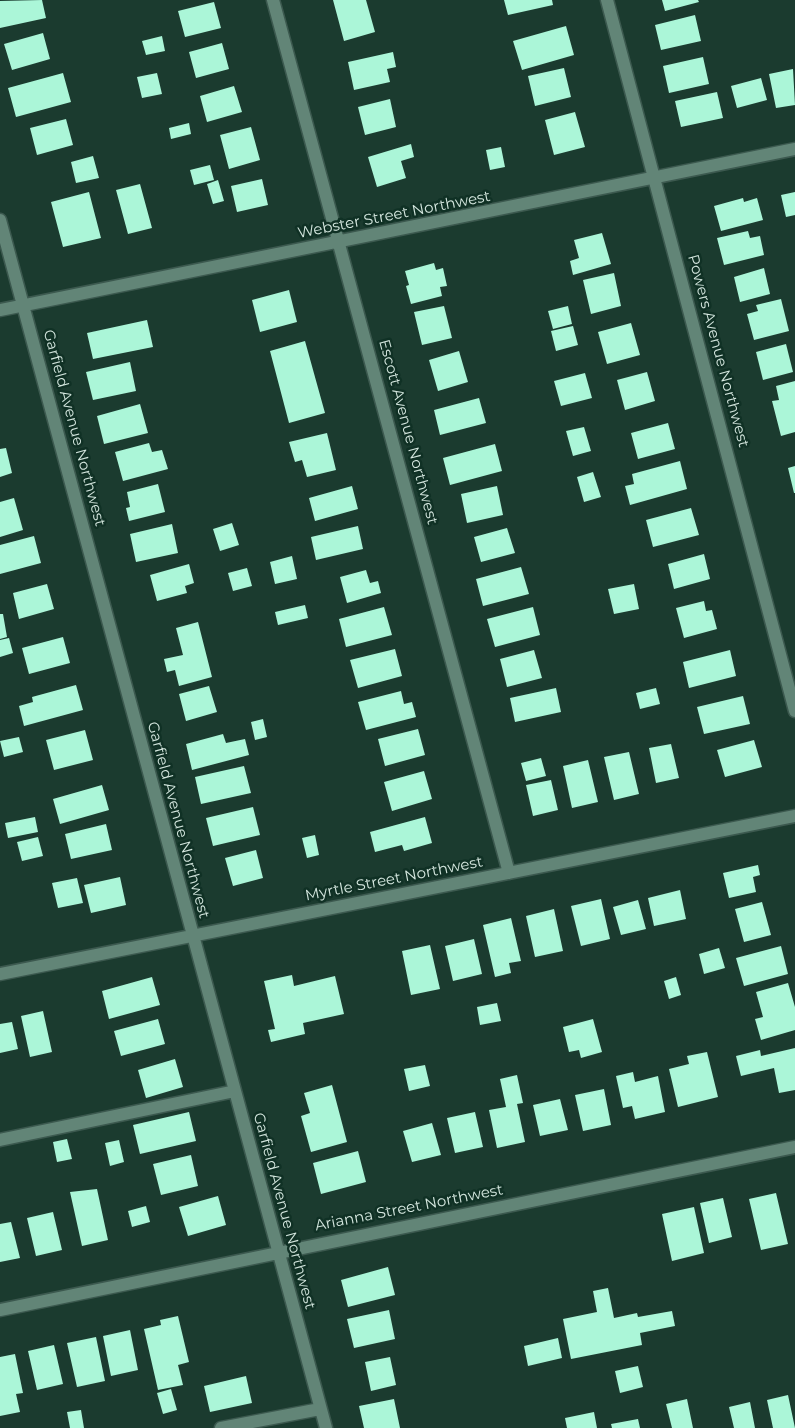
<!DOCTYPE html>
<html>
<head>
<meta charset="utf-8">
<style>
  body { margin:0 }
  canvas { display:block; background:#1b3b2f }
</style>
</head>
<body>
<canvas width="795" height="1428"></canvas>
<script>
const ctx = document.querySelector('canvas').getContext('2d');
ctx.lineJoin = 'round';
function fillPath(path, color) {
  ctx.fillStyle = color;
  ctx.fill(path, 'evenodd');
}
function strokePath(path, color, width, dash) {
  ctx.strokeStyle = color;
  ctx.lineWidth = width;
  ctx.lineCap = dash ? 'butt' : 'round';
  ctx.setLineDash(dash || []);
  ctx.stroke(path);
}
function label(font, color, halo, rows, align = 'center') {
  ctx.font = font + ' Montserrat,sans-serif';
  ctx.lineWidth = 5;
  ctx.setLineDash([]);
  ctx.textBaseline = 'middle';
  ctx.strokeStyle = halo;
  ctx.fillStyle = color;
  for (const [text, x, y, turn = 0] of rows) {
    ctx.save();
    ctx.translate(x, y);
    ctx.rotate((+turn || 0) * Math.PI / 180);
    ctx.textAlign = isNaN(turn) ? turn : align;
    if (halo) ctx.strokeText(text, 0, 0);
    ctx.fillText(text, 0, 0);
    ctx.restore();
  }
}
const building = new Path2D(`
  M42,0L46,18L0,28V1Z
  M333,0H366L375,32L344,41Z
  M504,0H552L553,5L508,15Z
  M662,0H698L699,2L665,11Z
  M214,2L221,28L185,37L178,11Z
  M695,15L701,41L661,50L655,25Z
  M566,26L574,55L522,70L513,41Z
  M43,33L50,59L12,70L4,44Z
  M162,36L165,51L146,55L142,41Z
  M222,43L229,69L196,78L189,52Z
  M393,52L396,67L387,69L390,82L354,90L348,62Z
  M703,57L709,84L669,93L663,66Z
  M564,68L571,97L535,106L528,76Z
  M793,69L795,105L776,108L769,74Z
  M63,73L71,102L16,117L8,88Z
  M157,73L162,94L142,98L137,77Z
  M761,78L767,100L737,108L731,86Z
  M234,86L242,112L207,122L200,96Z
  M717,92L723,118L681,127L675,101Z
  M390,99L396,127L365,135L358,107Z
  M575,112L585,147L554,155L545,120Z
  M66,119L73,145L37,155L30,128Z
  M189,123L191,134L171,139L169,128Z
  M251,127L260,160L229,169L220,135Z
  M411,144L414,157L401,161L406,178L377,187L368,157Z
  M501,147L505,167L490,170L486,150Z
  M93,156L99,178L76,183L71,162Z
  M210,165L214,180L194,185L190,170Z
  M262,179L268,205L237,212L231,186Z
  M218,180L224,201L213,204L207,184Z
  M140,184L152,228L128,234L116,190Z
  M89,192L101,238L63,247L51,202Z
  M795,192V215L786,217L781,195Z
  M743,198L744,202L757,198L763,220L721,231L714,206Z
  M748,231L750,238L760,236L764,255L724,265L717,238Z
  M602,233L611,264L573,275L570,261L579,258L574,240Z
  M434,263L436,270L443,268L447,286L440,287L442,296L411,304L406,286L409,285L405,271Z
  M764,268L770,294L740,302L734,277Z
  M614,273L621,306L591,314L583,280Z
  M289,290L297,322L260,332L252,300Z
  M781,299L789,331L754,340L747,314L758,311L756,305Z
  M444,306L452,338L422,345L414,312Z
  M568,306L572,324L553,329L548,311Z
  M147,320L153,347L93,359L87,333Z
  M631,323L640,355L607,364L598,332Z
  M573,326L578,345L556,351L551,331Z
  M305,341L325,413L289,423L270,351Z
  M786,344L793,372L763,380L756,352Z
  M459,351L468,382L438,391L429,360Z
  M130,362L136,391L93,400L86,372Z
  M647,372L655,401L625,410L617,380Z
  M585,373L592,398L561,406L554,381Z
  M795,381V432L781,436L772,401L779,400L776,386Z
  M479,398L486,423L440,435L434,410Z
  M140,404L148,433L104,444L97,416Z
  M668,423L675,449L638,459L631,433Z
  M584,427L591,451L573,456L566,431Z
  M327,433L336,470L307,477L302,460L295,462L289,442Z
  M149,443L152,452L162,450L168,469L123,481L115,452Z
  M495,444L502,471L450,485L443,458Z
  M6,448L12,473L0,477V449Z
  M680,461L687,489L630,505L625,486L634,484L632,474Z
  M795,466V493H794L788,468Z
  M593,472L601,497L584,502L577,477Z
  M158,484L165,512L129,521L126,508L130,507L127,492Z
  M352,486L358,509L315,521L309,498Z
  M497,486L503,515L467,523L461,494Z
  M14,498L23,530L0,537V502Z
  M691,508L699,535L653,547L646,520Z
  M232,523L239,545L220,551L213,529Z
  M172,524L178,553L136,562L130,534Z
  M358,526L363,549L316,560L311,537Z
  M507,528L515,553L481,562L474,537Z
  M34,536L41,563L0,574V545Z
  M704,554L710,579L674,589L668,564Z
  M292,556L297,579L275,584L270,562Z
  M189,564L194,583L185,586L187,593L157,601L150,575Z
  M521,567L529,594L483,606L476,579Z
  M247,568L252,586L233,591L228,573Z
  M366,570L370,583L378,581L381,593L347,603L340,577Z
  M47,584L54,609L19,619L13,593Z
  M634,584L639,609L614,614L608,589Z
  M704,601L706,611L712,610L717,629L684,638L676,608Z
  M305,605L308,618L278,625L275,612Z
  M384,607L392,635L346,647L339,619Z
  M533,607L540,635L495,647L487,619Z
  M0,614H3L7,637L0,639Z
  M198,622L212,677L179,686L175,670L167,672L164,659L183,655L176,628Z
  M63,637L70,663L29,674L22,648Z
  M9,638L13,653L0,657V640Z
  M395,649L402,676L358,688L350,660Z
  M534,650L542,678L507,687L500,659Z
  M730,650L736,676L689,688L683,662Z
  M76,685L83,710L24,726L19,706L33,702L32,697Z
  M209,686L217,712L186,721L179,694Z
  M556,688L561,712L515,722L510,698Z
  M656,688L660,704L640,709L636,693Z
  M401,691L404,704L412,702L416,717L366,730L358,702Z
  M743,696L750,724L704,734L697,707Z
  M263,719L267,737L255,740L251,722Z
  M418,729L425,755L385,766L378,739Z
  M85,730L93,760L54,770L46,740Z
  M223,734L226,743L245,739L249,755L192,770L186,744Z
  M19,737L23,752L4,757L0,741Z
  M754,740L762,767L725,777L717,750Z
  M671,744L679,778L656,783L649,748Z
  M629,752L639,794L614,800L604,757Z
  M541,758L546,776L526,781L521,763Z
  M588,760L598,802L572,808L563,766Z
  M244,766L251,793L201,804L195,777Z
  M424,771L432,799L392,811L384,782Z
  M551,780L558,810L533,816L526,785Z
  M102,785L109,810L60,824L53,799Z
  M253,807L260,835L213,846L206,818Z
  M35,817L38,832L8,838L5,823Z
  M425,817L432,843L404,851L402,845L375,852L370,832Z
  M106,824L112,850L71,859L65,834Z
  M315,835L319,855L307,858L302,838Z
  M38,837L43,856L22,861L17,842Z
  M256,850L263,878L233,886L225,858Z
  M758,865L760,875L753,877L756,892L729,898L723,873Z
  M120,877L126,905L91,913L84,885Z
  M77,878L83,903L58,908L52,883Z
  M680,890L686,919L654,926L648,898Z
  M601,899L610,939L581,946L571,906Z
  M638,900L646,929L621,935L613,907Z
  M762,902L771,935L744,942L735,909Z
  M554,909L563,951L535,957L526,916Z
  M511,918L521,961L509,963L511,973L495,977L483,925Z
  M474,939L482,974L453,981L445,946Z
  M430,945L440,989L411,995L402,951Z
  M781,946L788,974L744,986L736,958Z
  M719,948L725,968L704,974L699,954Z
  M292,975L294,986L335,976L344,1014L303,1023L305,1034L271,1042L268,1030L275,1029L264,981Z
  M152,977L160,1005L109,1019L102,991Z
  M676,977L681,995L669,999L664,981Z
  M788,983L795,1007V1030L761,1040L755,1019L763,1017L756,992Z
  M497,1003L501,1021L480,1025L477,1007Z
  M43,1011L52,1052L30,1057L21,1016Z
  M158,1019L165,1044L121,1056L114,1031Z
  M593,1019L602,1052L581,1058L579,1050L569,1052L563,1027Z
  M12,1022L18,1049L0,1053V1024Z
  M795,1048V1090L779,1093L774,1068L741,1076L736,1056L760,1050L761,1056Z
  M707,1052L718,1097L678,1107L669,1069L689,1064L687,1056Z
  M175,1059L183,1087L146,1098L138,1070Z
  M425,1065L430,1086L409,1091L404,1069Z
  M633,1072L635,1082L658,1076L665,1112L635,1119L632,1106L623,1108L616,1076Z
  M517,1075L523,1103L517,1104L525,1142L497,1148L489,1110L506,1107L500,1079Z
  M332,1085L347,1142L311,1152L301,1116L310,1113L304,1093Z
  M604,1089L611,1125L583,1131L575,1095Z
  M560,1099L568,1130L540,1136L533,1105Z
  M189,1112L196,1141L140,1154L133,1125Z
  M475,1112L483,1147L455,1153L447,1118Z
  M432,1123L441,1155L412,1162L403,1131Z
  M67,1139L72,1159L57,1162L53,1142Z
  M119,1140L124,1162L110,1166L105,1143Z
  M358,1151L366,1182L321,1194L313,1163Z
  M191,1155L198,1186L161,1195L153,1164Z
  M97,1189L108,1240L82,1246L70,1192Z
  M776,1193L788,1244L761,1250L749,1199Z
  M218,1196L226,1225L188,1236L179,1207Z
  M723,1198L732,1237L709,1243L700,1203Z
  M146,1206L150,1222L132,1227L128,1211Z
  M694,1207L704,1253L672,1261L662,1214Z
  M53,1212L62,1250L36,1256L27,1218Z
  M11,1222L20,1258L0,1262V1224Z
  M388,1267L395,1295L348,1307L341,1280Z
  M608,1288L614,1318L637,1313L638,1317L672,1311L675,1326L640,1333L642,1345L571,1359L563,1319L597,1312L593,1291Z
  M389,1310L395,1339L354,1348L347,1319Z
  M178,1316L189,1362L178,1365L183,1385L158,1390L144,1329L161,1325L160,1320Z
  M130,1330L138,1370L111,1376L103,1336Z
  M96,1337L105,1381L77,1387L67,1343Z
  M558,1338L562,1358L528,1366L524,1346Z
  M54,1345L63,1384L37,1390L28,1351Z
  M15,1354L23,1393L16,1394L20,1412L0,1416V1357Z
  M390,1357L396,1385L371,1391L365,1362Z
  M638,1366L643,1387L620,1393L615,1371Z
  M246,1376L252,1403L210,1412L204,1386Z
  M171,1389L177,1410L163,1414L157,1393Z
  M788,1395L795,1428H773L767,1400Z
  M394,1399L400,1428H364L359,1406Z
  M687,1399L693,1428H672L666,1404Z
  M750,1402L755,1428H734L729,1407Z
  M81,1410L84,1428H70L67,1412Z
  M594,1412L597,1428H567L565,1418Z
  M638,1419L640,1428H612L611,1424Z`);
const minor = new Path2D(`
  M273,0L509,873
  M607,0L795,711
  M0,220L326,1428
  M0,310L795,149
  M0,974L795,816
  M0,1140L235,1091
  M0,1310L795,1147
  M221,1428L320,1409`);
const streetNames = [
  ["Webster Street Northwest",394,215,-11],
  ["Powers Avenue Northwest",718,351,75],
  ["Garfield Avenue Northwest",74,428,75],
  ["Escott Avenue Northwest",408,432,75],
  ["Garfield Avenue Northwest",178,820,75],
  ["Myrtle Street Northwest",394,879,-11],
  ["Arianna Street Northwest",409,1208,-11],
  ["Garfield Avenue Northwest",284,1211,75]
];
fillPath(building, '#abf6d8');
strokePath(minor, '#3c594f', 15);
strokePath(minor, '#628577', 12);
label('15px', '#d5e7df', '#103125', streetNames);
</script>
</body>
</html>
